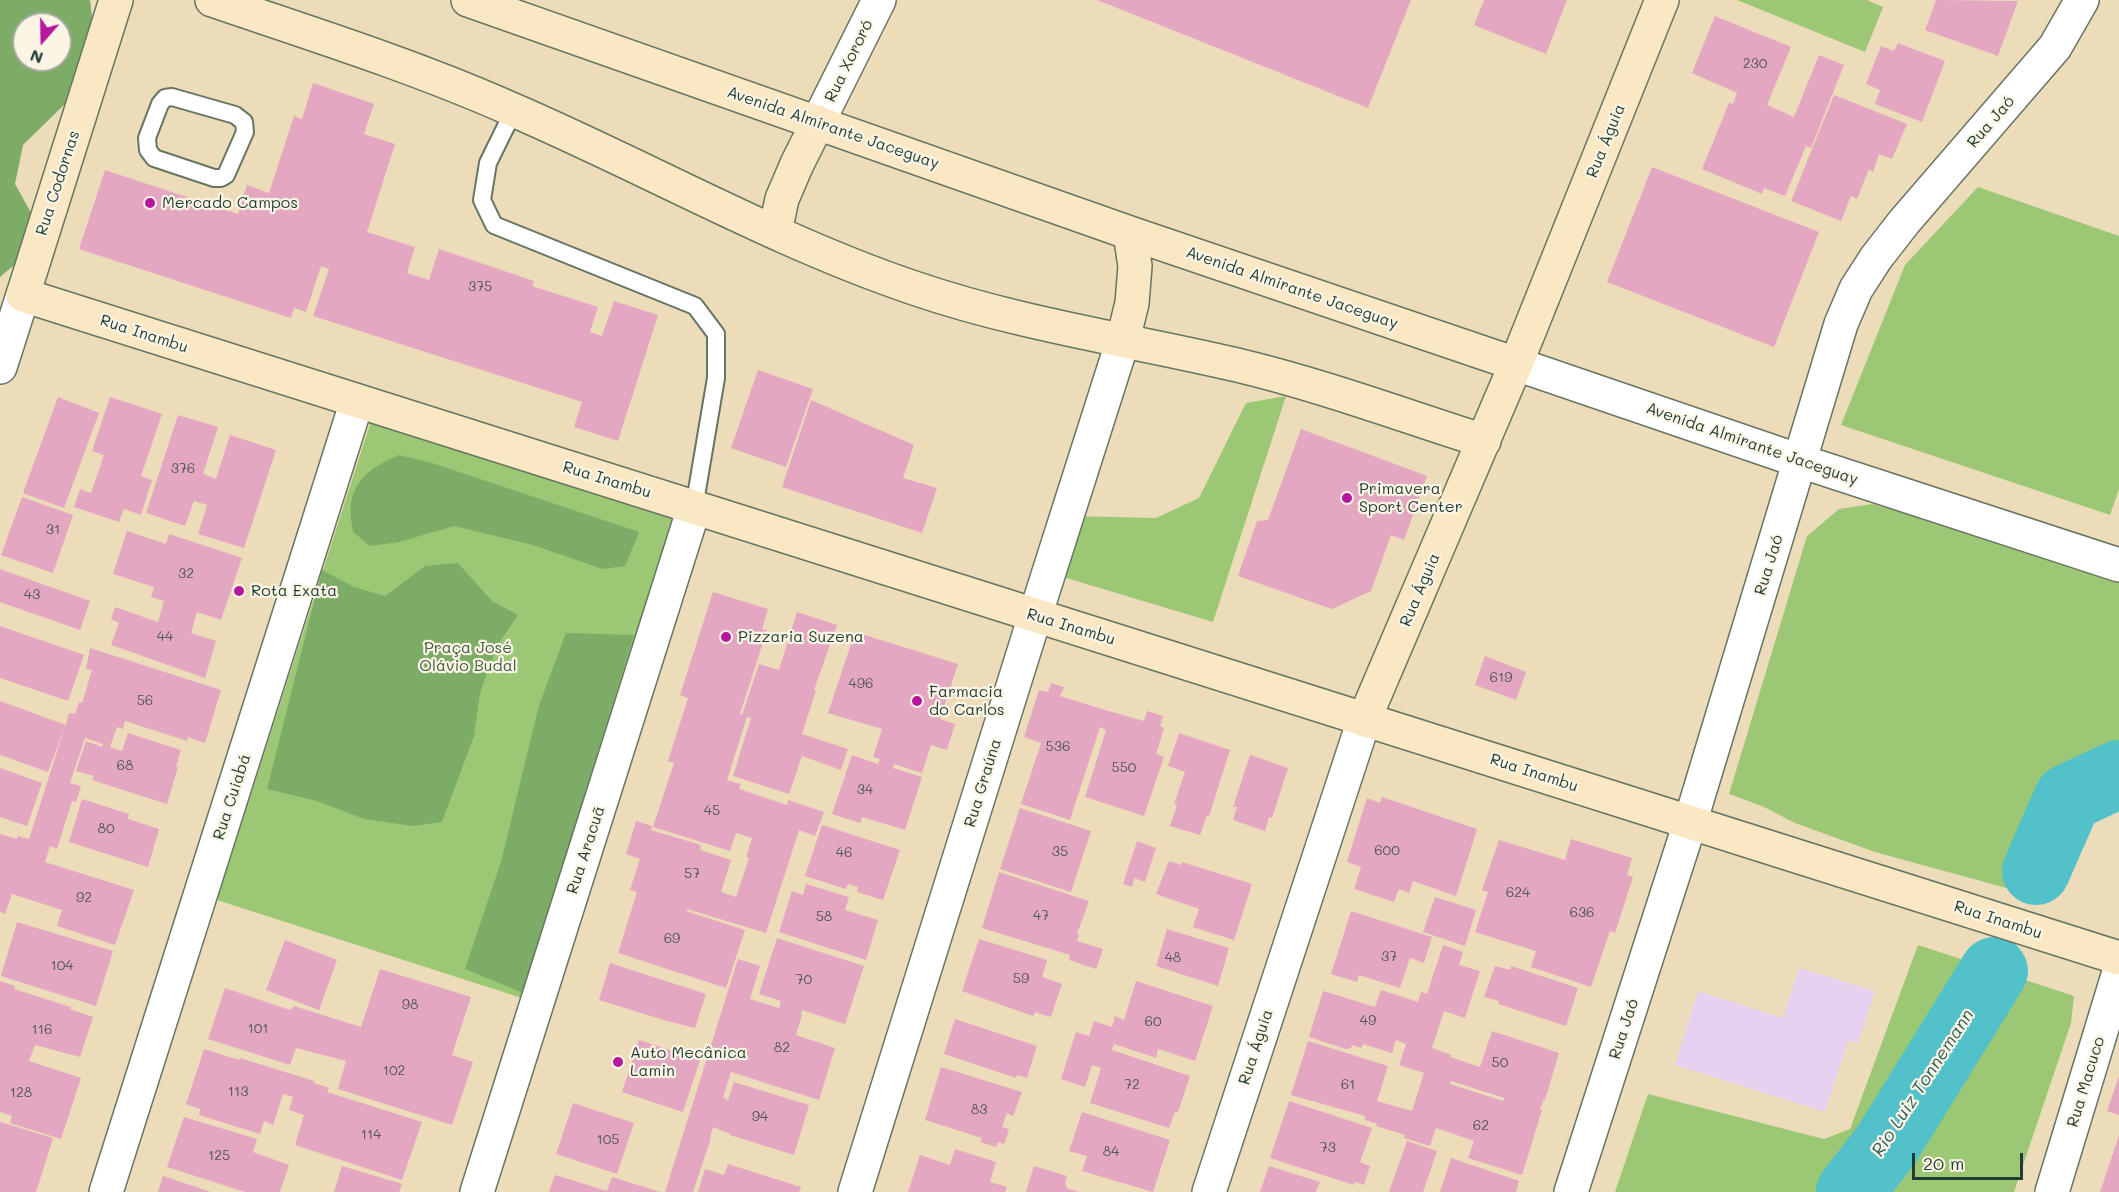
<!DOCTYPE html>
<html>
<head>
<meta charset="utf-8">
<style>
  body { margin:0 }
  #map { position:relative; width:2119px; height:1192px; overflow:hidden; background:#eddcb9; font-family:Mali,sans-serif }
  canvas { display:block }
  .north { position:absolute; left:12px; top:12px; width:60px; height:60px; box-sizing:border-box; background:#fcf5e5; border:2px solid #a4ab9e; border-radius:50%; rotate:200deg; font-size:16px; font-weight:700; line-height:24px; text-align:center; color:#1f3d34 }
  .north::after { content:''; display:block; margin:auto; width:21px; height:27px; background:#b5179e; clip-path:polygon(50% 0,100% 100%,50% 72%,0 100%) }
  .scale { position:absolute; left:1912px; top:1153px; width:111px; height:27px; box-sizing:border-box; border:3px solid #1f3d34; border-top:0; padding-left:8px; font-size:18px; line-height:21px; white-space:nowrap; color:#1f3d34; -webkit-text-stroke:4px #fcf5e5; paint-order:stroke }
</style>
</head>
<body>
<div id="map">
<canvas width="2119" height="1192"></canvas>
<div class="north">N</div>
<div class="scale">20 m</div>
</div>
<script>
const ctx = document.querySelector('canvas').getContext('2d');
ctx.lineJoin = 'round';
function fillPath(path, color) {
  ctx.fillStyle = color;
  ctx.fill(path, 'evenodd');
}
function strokePath(path, color, width, dash) {
  ctx.strokeStyle = color;
  ctx.lineWidth = width;
  ctx.lineCap = dash ? 'butt' : 'round';
  ctx.setLineDash(dash || []);
  ctx.stroke(path);
}
function label(font, color, halo, rows, align = 'center') {
  ctx.font = font + ' Mali,sans-serif';
  ctx.lineWidth = 4.5;
  ctx.setLineDash([]);
  ctx.textBaseline = 'middle';
  ctx.strokeStyle = halo;
  ctx.fillStyle = color;
  for (const [text, x, y, turn = 0] of rows) {
    ctx.save();
    ctx.translate(x, y);
    ctx.rotate((+turn || 0) * Math.PI / 180);
    ctx.textAlign = isNaN(turn) ? turn : align;
    if (halo) ctx.strokeText(text, 0, 0);
    ctx.fillText(text, 0, 0);
    ctx.restore();
  }
}
const built = new Path2D(`
  M1799,968L1875,991L1858,1043L1848,1041L1825,1112L1675,1065L1698,991L1783,1018Z`);
const green = new Path2D(`
  M1737,0H1867L1883,7L1865,52Z
  M1978,187L2119,236V489L2110,515L1841,425L1905,265Z
  M1286,396L1213,622L1053,574L1072,516L1156,518L1199,498L1246,403Z
  M371,421L685,522L531,1001L217,900Z
  M1872,504L1897,511L1956,523L2119,578V801L2113,802L2080,834L2067,859L2046,886L2010,889L1875,852L1795,823L1762,806L1729,794L1807,536L1839,509Z
  M1918,945L2074,996L2071,1023L2014,1192H1615L1648,1094L1824,1139L1850,1129Z`);
const forest = new Path2D(`
  M0,0H90L95,42L72,97L23,145L15,184L30,211L32,250L0,277ZM24,24H60V60H24Z
  M399,455L432,463L639,532L625,566L603,569L533,545L454,526L399,542L370,546L353,532C352,523 349,512 351,503C356,476 376,465 399,455Z
  M458,563L492,601L518,615L497,646L480,693L474,736L442,822L413,826L364,819L317,801L267,789L322,570L354,587L385,596L425,566Z
  M566,633L634,635L523,993L465,969L501,862L539,705Z`);
const river = new Path2D(`
  M2036,871L2068,798L2119,774
  M1850,1192L1887,1144L1994,971`);
const building = new Path2D(`
  M1097,0H1411L1368,108Z
  M1484,0H1567L1546,54L1474,25Z
  M1936,0L2018,1L1998,56L1925,30Z
  M1715,16L1791,47L1767,105L1794,117L1819,55L1844,65L1811,148L1806,146L1785,196L1764,188L1762,194L1702,169L1729,103L1733,104L1737,93L1692,73Z
  M1898,43L1945,61L1922,122L1875,104L1880,90L1866,84L1881,46L1894,51Z
  M313,83L374,104L364,134L395,144L367,232L415,247L407,273L429,280L439,249L534,281L532,286L598,307L590,332L602,336L614,301L658,315L618,441L574,427L582,402L313,316L329,269L321,266L306,312L294,308L291,318L79,249L105,170L238,214L247,185L269,193L294,116L302,119Z
  M1834,95L1907,124L1892,159L1879,154L1873,172L1869,169L1857,199L1851,196L1841,221L1791,201Z
  M1652,167L1819,232L1774,347L1607,282Z
  M758,370L813,389L786,467L731,448Z
  M58,397L99,413L64,508L23,493Z
  M110,397L162,414L141,476L152,480L141,515L124,509L119,522L74,507L80,489L91,493L104,455L92,451Z
  M811,400L914,445L903,478L937,488L922,533L782,487Z
  M178,415L218,427L203,474L216,479L230,435L276,450L244,548L198,534L207,505L194,501L185,526L146,513Z
  M1301,429L1427,476L1404,540L1391,535L1371,591L1332,609L1238,576L1257,521L1268,520Z
  M22,497L73,515L53,573L1,555Z
  M127,531L166,544L169,534L242,558L221,620L197,612L191,633L216,641L205,678L111,645L119,623L111,619L115,607L158,622L164,601L151,597L154,587L113,574Z
  M0,569L90,601L80,630L0,602Z
  M713,592L768,609L762,629L767,630L740,714L742,715L759,664L779,670L797,612L837,625L814,690H816L802,734L848,749L841,770L802,756L789,794L733,776L751,718L747,717L727,780L741,784L739,789L787,805L788,800L824,812L815,836L799,830L766,933L687,909L686,911L745,930L726,988L618,953L637,892L630,890L640,859L626,854L636,821L652,826L651,830L701,845L700,850L731,860L721,892L736,897L749,858L746,857L752,838L736,833L730,851L653,827L674,763L668,761L688,698L680,695Z
  M0,626L84,655L68,701L0,678Z
  M855,632L958,664L940,719L955,724L947,750L931,745L922,773L894,764L893,768L922,777L905,830L862,817L860,823L832,814L852,755L878,764L880,759L873,757L882,729L828,713Z
  M90,648L221,690L205,743L188,737L187,741L125,721L123,729L117,727L110,747L122,751L128,733L181,750L176,767H178L167,804L92,780L94,776L76,771L86,741L102,747L103,744L85,738L70,783L81,786L76,802L72,801L57,849L50,846L45,862L134,890L115,945L57,926L62,910L12,894L5,914L0,912V834L17,839L18,836L29,839L65,727L48,772L0,755V701L66,725L69,713L75,714L79,702L82,703L92,670L86,669Z
  M1485,656L1526,672L1516,700L1475,685Z
  M1051,683L1064,687L1060,696L1105,710L1144,721L1147,711L1163,716L1160,726L1164,728L1156,754L1164,757L1144,816L1085,797L1106,730L1100,727L1070,820L1021,804L1041,743L1024,737L1039,690L1048,692Z
  M1179,733L1230,750L1209,816L1207,815L1200,835L1170,826L1177,805L1174,804L1185,772L1168,766Z
  M1250,755L1288,768L1272,818L1269,817L1265,831L1233,820L1237,807H1233Z
  M0,768L42,783L27,826L0,817Z
  M1382,797L1477,829L1456,896L1413,881L1409,893L1399,889L1394,902L1354,889L1361,867L1347,862L1367,798L1380,803Z
  M82,799L129,814L128,819L159,829L148,867L69,842Z
  M1020,808L1091,831L1071,892L1000,869Z
  M822,825L900,850L883,900L857,892L858,887L848,884L846,889L805,876Z
  M1571,839L1632,858L1627,875L1633,877L1615,933L1610,931L1591,987L1531,967L1536,951L1475,932L1488,892L1482,890L1499,840L1565,860Z
  M1137,841L1156,848L1145,882L1134,878L1132,887L1123,884Z
  M1169,861L1181,865L1182,862L1252,884L1234,940L1193,927L1199,909L1156,894Z
  M999,872L1089,901L1077,934L1079,935L1077,941L1103,949L1096,969L1069,960L1070,955L982,928Z
  M806,884L849,897L845,910L878,920L866,960L779,932L792,891L803,895Z
  M1435,897L1476,910L1465,946L1423,932Z
  M1351,911L1432,937L1424,963L1410,958L1400,988L1359,975L1357,982L1331,974Z
  M17,922L113,951L96,1006L1,976Z
  M1167,929L1229,948L1218,986L1156,966Z
  M777,938L864,966L845,1024L802,1010L801,1015H802L796,1035L835,1048L819,1100L731,1072L723,1098L728,1100L734,1082L809,1105L794,1155L730,1135V1134L713,1127L710,1137L711,1138L693,1192H665L738,959L760,966L750,999L779,1008L781,1001L759,994Z
  M979,939L1047,960L1042,977L1062,984L1051,1017L1035,1012L1033,1016L962,991Z
  M285,940L337,960L319,1010L266,990Z
  M1443,945L1463,952L1459,965L1480,971L1465,1018L1444,1011L1432,1048L1451,1055L1450,1057L1480,1067L1492,1031L1559,1053L1545,1100L1544,1099L1540,1109L1542,1110L1522,1175L1468,1158L1474,1141L1436,1128L1430,1146L1404,1138L1405,1135L1376,1126L1377,1124L1365,1120V1116L1291,1095L1308,1041L1388,1066L1377,1101L1412,1111L1424,1073L1399,1065L1406,1044L1396,1040L1392,1053L1363,1044L1361,1048L1352,1045L1351,1048L1346,1049L1309,1037L1323,991L1375,1007L1381,990L1418,1002L1421,992L1427,994ZM1451,1081L1504,1098L1503,1101L1450,1084Z
  M610,963L706,994L695,1028L667,1021L599,1000Z
  M1495,966L1510,970L1511,966L1578,988L1566,1026L1498,1004L1499,1001L1484,997Z
  M380,969L471,997L452,1055L473,1062L452,1125L338,1089L346,1061L296,1048L290,1065L208,1039L225,988L290,1010L294,1006L361,1027Z
  M0,981L15,986L14,989L71,1007L70,1009L93,1017L80,1057L35,1045L29,1061L81,1078L61,1139L10,1123L12,1116L0,1112Z
  M1136,981L1213,1006L1195,1061L1158,1049L1156,1058L1114,1044L1112,1050L1190,1076L1178,1112H1175L1169,1128L1090,1103L1101,1068L1092,1065L1085,1087L1061,1079L1076,1032L1089,1036L1094,1021L1112,1027L1115,1016L1124,1020Z
  M955,1019L1037,1046L1027,1078L1017,1075L1016,1078L944,1054Z
  M639,1040L700,1060L683,1112L622,1092Z
  M204,1049L239,1060L240,1058L314,1081V1083L329,1088L327,1092L422,1122L402,1180L295,1145L304,1115L289,1110L293,1097L283,1094L273,1125L264,1121L260,1134L199,1115L200,1109L186,1104Z
  M941,1067L1022,1092L1013,1116L1007,1113L1002,1127L1009,1129L1005,1142L1003,1144L998,1142L996,1147L980,1142L982,1138L925,1120Z
  M2119,1076V1115L2107,1111Z
  M1289,1101L1372,1128L1360,1162L1370,1166L1364,1185L1355,1182L1354,1185L1270,1158Z
  M573,1103L634,1123L617,1174L556,1154Z
  M1082,1112L1170,1140L1153,1192L1082,1171L1087,1156L1069,1151Z
  M184,1117L257,1139L253,1152L289,1165L280,1192H245L167,1167Z
  M0,1122L53,1138L36,1192H0Z
  M2119,1135V1192H2100Z
  M1407,1141L1437,1151L1423,1192H1389Z
  M955,1149L996,1162L990,1182L1007,1187L1005,1192H908L920,1155L950,1165Z
  M1451,1158L1519,1181L1516,1192H1440Z
  M728,1164L801,1187L799,1192H698L705,1169L724,1175Z
  M342,1166L402,1184L399,1192H334Z
  M1034,1166L1067,1176L1065,1184L1067,1188L1079,1192H1026Z
  M1269,1166L1320,1182L1316,1192H1260Z
  M555,1175L607,1191L612,1177L660,1192H549Z
  M163,1176L211,1192H158Z`);
const lane = new Path2D(`
  M172,97L235,115L244,122L245,132L226,175L221,178H214L154,158L148,150L147,138L160,104L165,98Z
  M514,110L488,163L482,200L494,225L695,306L716,334V378L694,508`);
const street = new Path2D(`
  M818,122L879,0
  M1516,364L1800,461L2119,565
  M0,367L23,295
  M106,1192L357,401
  M477,1192L694,508
  M855,1192L1035,616L1123,340
  M1209,1192L1364,720
  M1571,1192L1690,823L1841,324L1856,289L1876,258L1904,222L2055,47L2082,0
  M2052,1192L2119,972`);
const secondary = new Path2D(`
  M116,0L23,295L2119,958
  M212,0C312,34 414,66 511,109C646,167 775,241 914,288C1019,324 1130,340 1237,365C1321,385 1402,415 1484,441
  M468,0L1130,233L1516,364
  M775,232L782,199L797,164L818,122
  M1123,340L1132,303L1135,266L1130,233
  M1364,720L1516,364L1662,0`);
const markers = [
  [150,203,6,"#b5179e"],
  [1347,498,6,"#b5179e"],
  [239,591,6,"#b5179e"],
  [726,637,6,"#b5179e"],
  [917,701,6,"#b5179e"],
  [618,1062,6,"#b5179e"]
];
const numberNames = [
  ["230",1755,64],
  ["375",480,287],
  ["376",183,469],
  ["31",53,530],
  ["32",186,574],
  ["43",32,595],
  ["44",165,637],
  ["619",1501,678],
  ["496",861,684],
  ["56",145,701],
  ["536",1058,747],
  ["68",125,766],
  ["550",1124,768],
  ["34",865,790],
  ["45",712,811],
  ["80",106,829],
  ["600",1387,851],
  ["35",1060,852],
  ["46",844,853],
  ["57",692,874],
  ["624",1518,893],
  ["92",84,898],
  ["636",1582,913],
  ["47",1041,916],
  ["58",824,917],
  ["69",672,939],
  ["37",1389,957],
  ["48",1173,958],
  ["104",62,966],
  ["59",1021,979],
  ["70",804,980],
  ["98",410,1005],
  ["49",1368,1021],
  ["60",1153,1022],
  ["101",258,1029],
  ["116",42,1030],
  ["82",782,1048],
  ["50",1500,1063],
  ["102",394,1071],
  ["72",1132,1085],
  ["61",1348,1085],
  ["113",238,1092],
  ["128",21,1093],
  ["83",979,1110],
  ["94",760,1117],
  ["62",1481,1126],
  ["114",371,1135],
  ["105",608,1140],
  ["73",1328,1148],
  ["84",1111,1152],
  ["125",219,1156]
];
const streetNames = [
  ["Rua Xororó",849,61,-64],
  ["Rua Jaó",1991,122,-49],
  ["Avenida Almirante Jaceguay",833,128,19],
  ["Rua Águia",1606,141,-68],
  ["Rua Codornas",58,183,-72],
  ["Avenida Almirante Jaceguay",1292,288,19],
  ["Rua Inambu",144,334,18],
  ["Avenida Almirante Jaceguay",1752,444,19],
  ["Rua Inambu",607,480,17],
  ["Rua Jaó",1769,565,-73],
  ["Rua Águia",1420,590,-67],
  ["Rua Inambu",1071,627,17],
  ["Rua Inambu",1534,773,18],
  ["Rua Graúna",983,783,-73],
  ["Rua Cuiabá",232,797,-72],
  ["Rua Aracuã",586,850,-72],
  ["Rua Inambu",1998,920,18],
  ["Rua Jaó",1624,1029,-72],
  ["Rua Águia",1256,1047,-72],
  ["Rua Macuco",2086,1082,-73]
];
const poiNames = [
  ["Mercado Campos",162,203],
  ["Primavera",1359,489],
  ["Sport Center",1359,507],
  ["Rota Exata",251,591],
  ["Pizzaria Suzena",738,637],
  ["Farmacia",929,692],
  ["do Carlos",929,710],
  ["Auto Mecânica",630,1053],
  ["Lamin",630,1071]
];
const parkNames = [
  ["Praça José",468,648],
  ["Olávio Budal",468,666]
];
const waterNames = [
  ["Rio Luiz Tonnemann",1923,1083,-57]
];
fillPath(built, '#e6d2f0');
fillPath(green, '#9cc774');
fillPath(forest, '#7dac66');
strokePath(river, '#53c1ca', 68);
fillPath(building, '#e4a7c1');
strokePath(lane, '#677563', 20);
strokePath(street, '#677563', 36);
strokePath(secondary, '#677563', 36);
strokePath(lane, '#fff', 16);
strokePath(street, '#fff', 33);
strokePath(secondary, '#fae7c3', 33);
for (const [x, y, r, color] of markers) {
  const dot = new Path2D();
  dot.arc(x, y, r, 0, 2 * Math.PI);
  ctx.fillStyle = color;
  ctx.fill(dot);
  strokePath(dot, '#fcf5e5', 2);
}
label('14px', '#505857', null, numberNames);
label('16px', '#1f3d34', '#fcf5e5', streetNames);
label('16px', '#1f3d34', '#fcf5e5', poiNames, 'left');
label('16px', '#3e6044', '#fcf5e5', parkNames);
label('italic 18px', '#2c5e5a', '#fcf5e5', waterNames);
</script>
</body>
</html>
